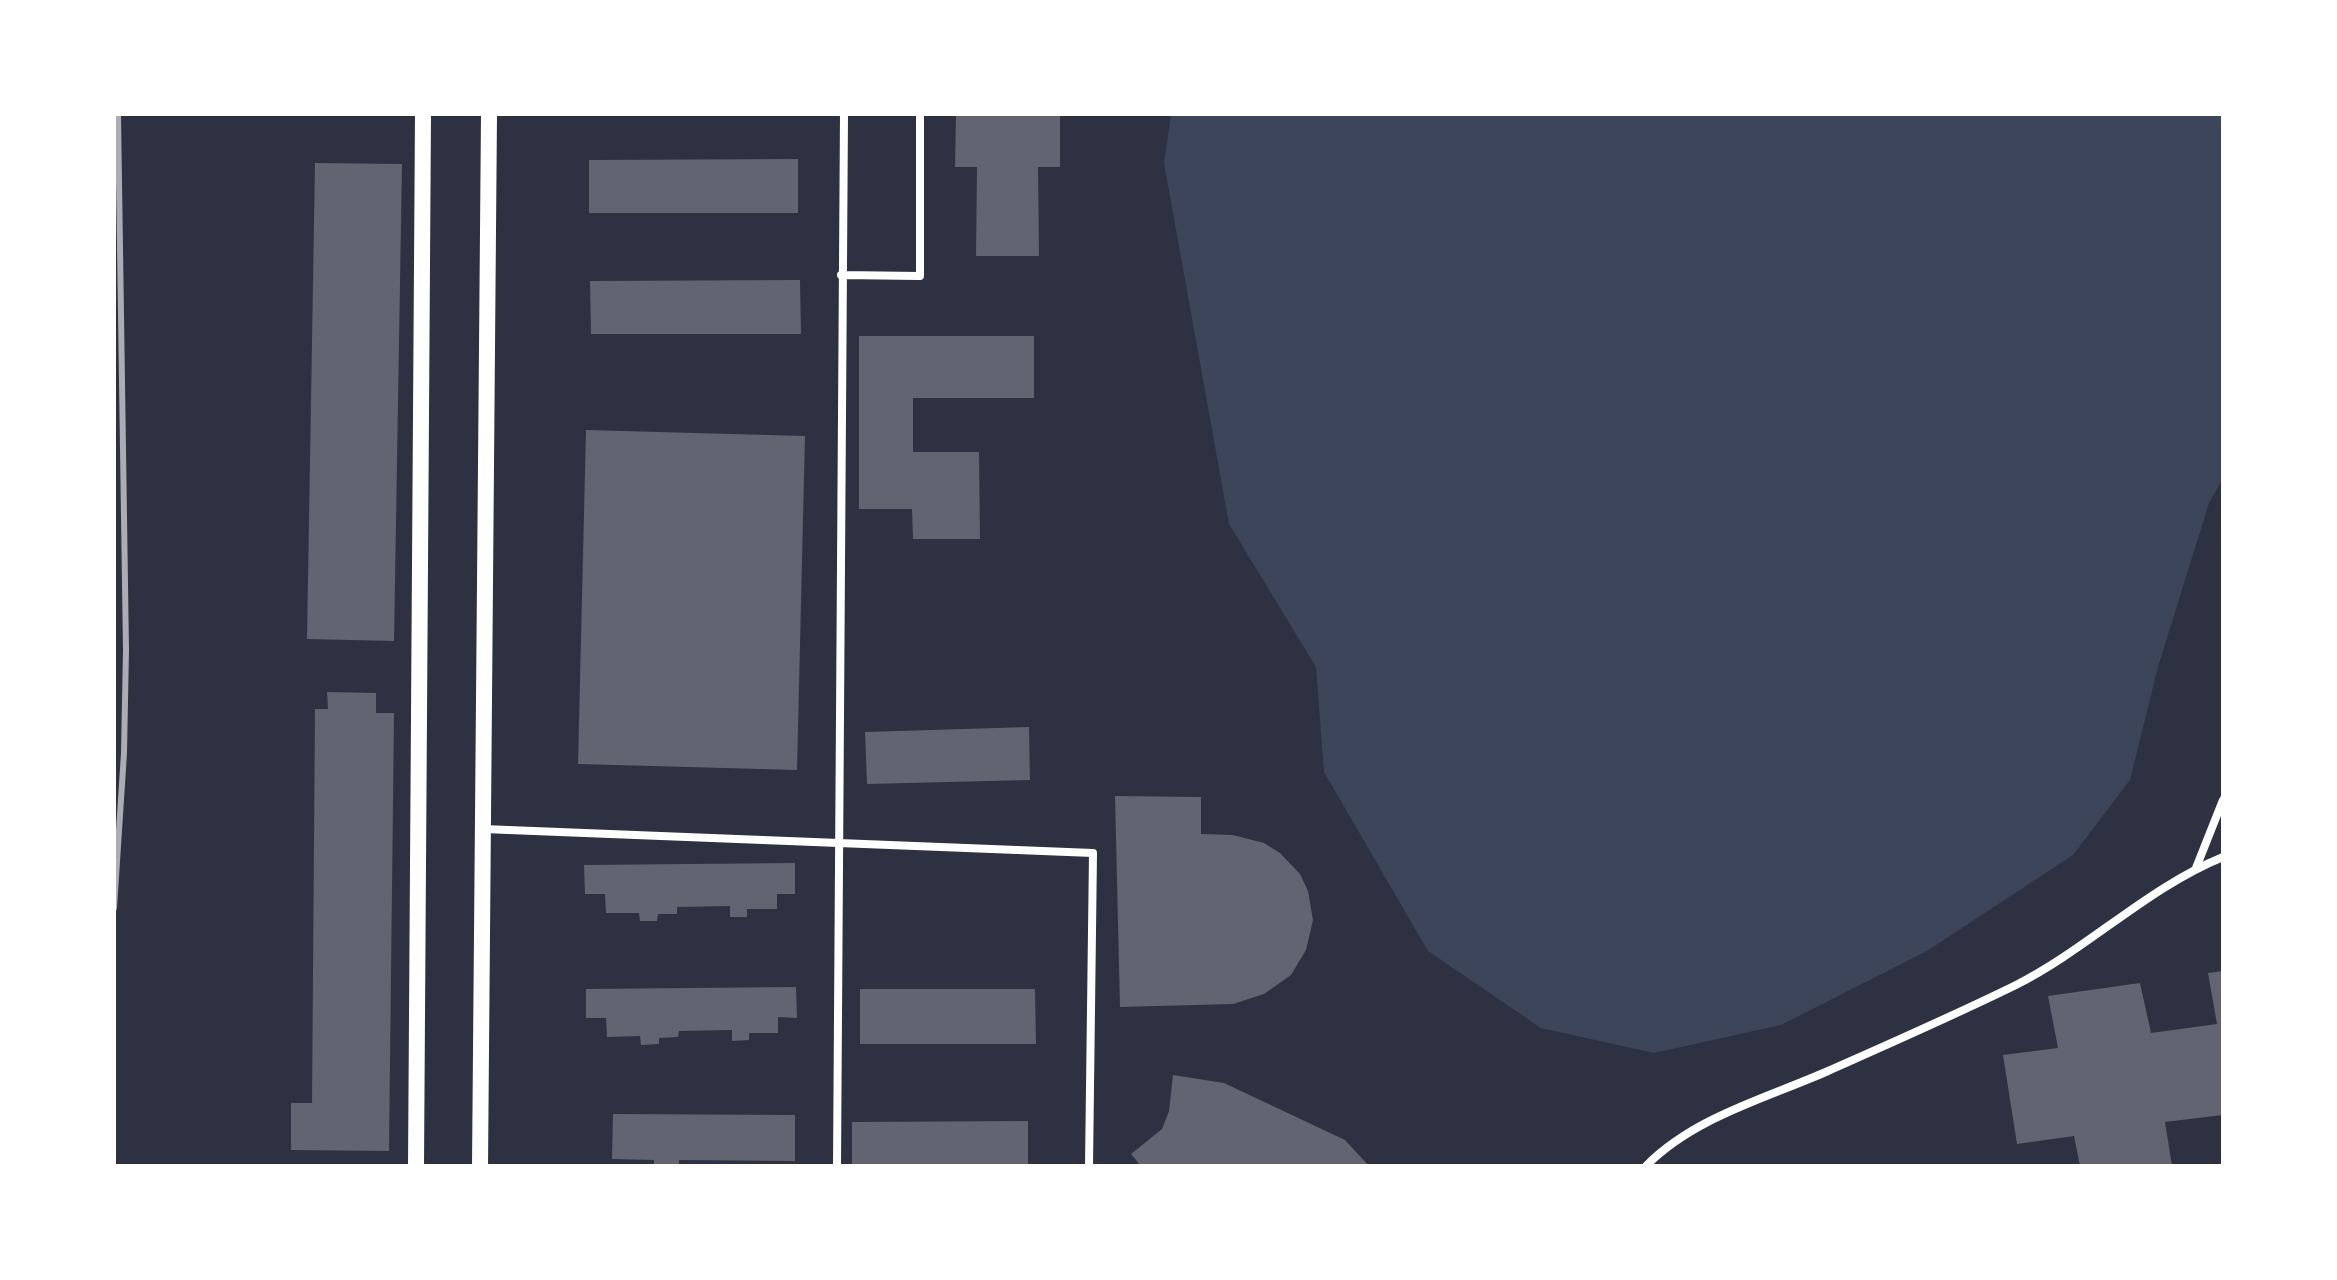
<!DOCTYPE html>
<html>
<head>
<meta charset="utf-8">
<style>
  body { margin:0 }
  #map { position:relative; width:2337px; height:1280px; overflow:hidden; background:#2d3142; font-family:Lora,serif }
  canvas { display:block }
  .frame { position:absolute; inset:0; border:116px solid #fff; pointer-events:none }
</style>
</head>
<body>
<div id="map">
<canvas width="2337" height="1280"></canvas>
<div class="frame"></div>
</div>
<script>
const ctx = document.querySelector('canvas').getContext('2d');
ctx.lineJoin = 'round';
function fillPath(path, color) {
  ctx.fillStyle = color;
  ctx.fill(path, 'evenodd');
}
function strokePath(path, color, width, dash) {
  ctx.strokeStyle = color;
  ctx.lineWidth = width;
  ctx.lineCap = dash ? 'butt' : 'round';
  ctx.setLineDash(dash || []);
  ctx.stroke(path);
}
const green = new Path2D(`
  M1171,114H2223V478L2209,503L2158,667L2130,780L2073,855L1927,951L1781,1025L1654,1053L1541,1028L1428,951L1324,772L1316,667L1229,524L1164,163Z`);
const building = new Path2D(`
  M956,114H1060V167H1038L1039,256H976L977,167H955Z
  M798,159V213H589V160Z
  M315,163L402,164L394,641L307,639Z
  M800,280L801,334H591L590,281Z
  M859,336H1034V398H913V452H979L980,539H913L912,509H859Z
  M586,430L805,436L797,770L578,764Z
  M327,692L376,693V713H394L389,1151L291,1150V1103H312L315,709H328Z
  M1029,727L1030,780L867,784L865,732Z
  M1115,796L1201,797V834L1233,835L1264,843L1280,853L1300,874L1308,891L1313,920L1306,950L1291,975L1264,994L1233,1004L1120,1007Z
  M795,863V894H777V909H747V917H730V906L677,907V914H658L657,921H640L639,913H606L605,894H585L584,865Z
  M2223,971V1115L2165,1122L2172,1166H2080L2074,1136L2017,1144L2003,1055L2058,1048L2048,996L2140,983L2151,1033L2217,1024L2208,973Z
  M796,987L797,1018L778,1017V1033H749V1040L732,1041V1030L679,1031L678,1037L659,1038V1044L641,1045L640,1036L607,1037L606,1018H586V989Z
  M860,989H1035L1036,1044H860Z
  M1173,1075L1224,1083L1345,1140L1369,1166H1141L1131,1154L1162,1129L1169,1111Z
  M613,1114L795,1115V1161L679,1160V1166H654V1160L612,1159Z
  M1028,1121V1166H852V1122Z`);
const minor = new Path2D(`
  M841,275L920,276V114
  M483,829L1093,853L1089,1166
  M2196,868L2223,800
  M837,1166L844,114
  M1646,1166C1694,1117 1767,1098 1828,1071C1891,1043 1955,1015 2016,985C2089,948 2147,888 2223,857`);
const secondary = new Path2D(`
  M416,1166L423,114
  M480,1166L489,114`);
const rail = new Path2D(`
  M114,908L124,753L126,650L118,114`);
fillPath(green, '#3c4559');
fillPath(building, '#626471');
strokePath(minor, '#fff', 8);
strokePath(secondary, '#fff', 16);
strokePath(rail, '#abadb3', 6);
</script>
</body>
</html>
